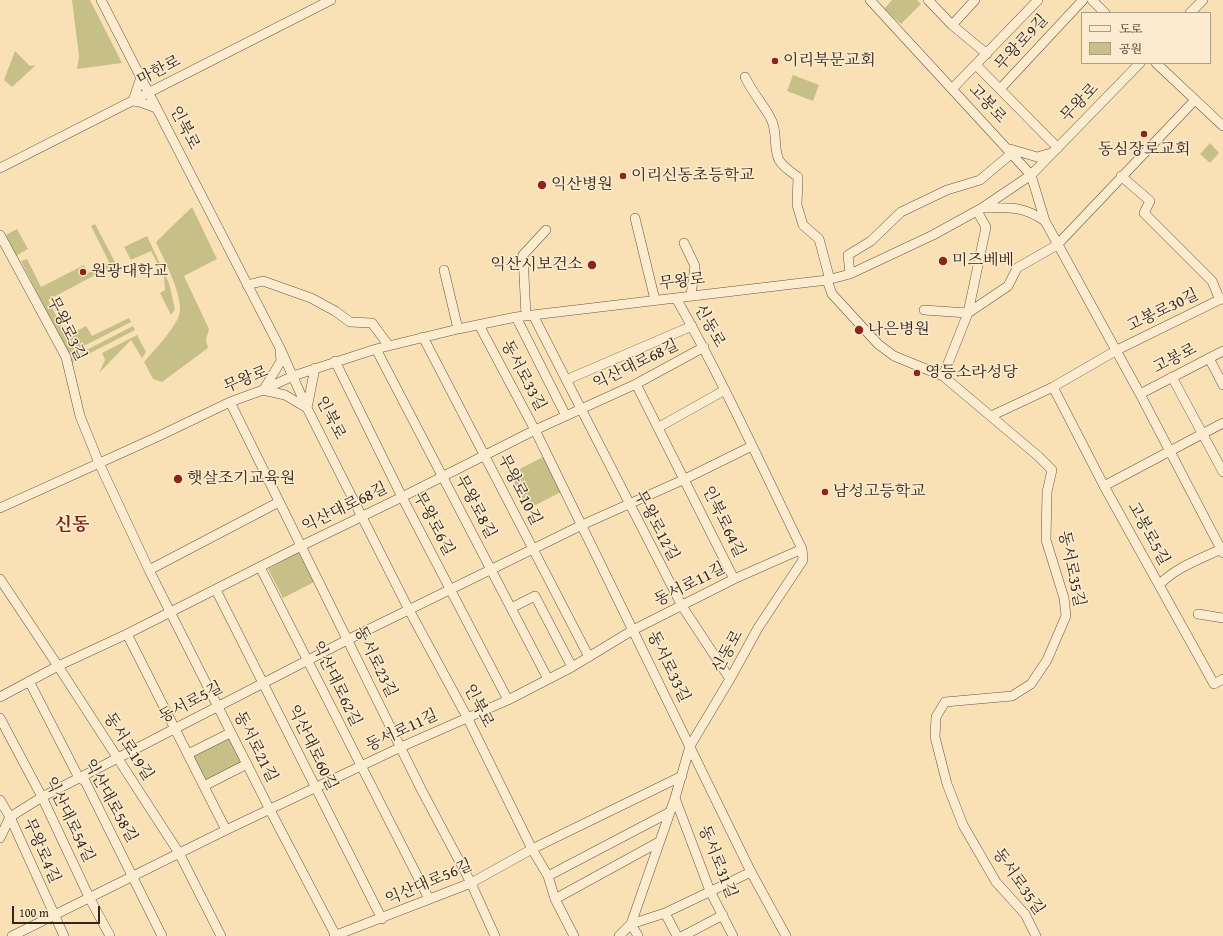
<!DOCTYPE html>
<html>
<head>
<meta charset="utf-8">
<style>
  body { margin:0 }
  #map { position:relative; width:1223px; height:936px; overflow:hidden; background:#fae1b5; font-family:"Gentium Book Plus","Noto Serif KR",serif }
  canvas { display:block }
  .legend { position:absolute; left:1081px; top:12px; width:130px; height:52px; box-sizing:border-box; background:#fceccf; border:1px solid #ac9c87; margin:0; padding:5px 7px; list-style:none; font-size:12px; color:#34251c }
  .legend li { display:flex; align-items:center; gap:8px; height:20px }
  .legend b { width:20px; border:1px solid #ac9c87 }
  .scale { position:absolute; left:12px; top:906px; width:88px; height:18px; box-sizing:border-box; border:2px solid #34251c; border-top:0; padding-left:5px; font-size:12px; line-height:14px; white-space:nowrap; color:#34251c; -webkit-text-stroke:3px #fceccf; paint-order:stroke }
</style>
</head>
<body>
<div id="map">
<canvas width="1223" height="936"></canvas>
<ul class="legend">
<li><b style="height:5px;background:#fceccf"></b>도로</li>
<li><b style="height:11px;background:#c6c088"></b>공원</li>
</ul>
<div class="scale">100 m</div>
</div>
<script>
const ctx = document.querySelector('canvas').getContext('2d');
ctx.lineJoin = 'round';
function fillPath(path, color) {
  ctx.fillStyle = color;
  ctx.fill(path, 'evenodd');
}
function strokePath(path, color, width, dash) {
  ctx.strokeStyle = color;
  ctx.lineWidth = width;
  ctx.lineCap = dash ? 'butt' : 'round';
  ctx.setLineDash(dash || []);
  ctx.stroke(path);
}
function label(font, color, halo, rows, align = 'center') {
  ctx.font = font + ' "Gentium Book Plus","Noto Serif KR",serif';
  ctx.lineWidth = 3;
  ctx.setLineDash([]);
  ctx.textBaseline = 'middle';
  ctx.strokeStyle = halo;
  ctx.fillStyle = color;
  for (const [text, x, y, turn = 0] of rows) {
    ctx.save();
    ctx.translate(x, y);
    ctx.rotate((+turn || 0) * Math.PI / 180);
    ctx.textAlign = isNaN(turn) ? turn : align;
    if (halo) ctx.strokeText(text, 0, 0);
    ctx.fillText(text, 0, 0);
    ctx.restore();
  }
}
const green = new Path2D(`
  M72,0H90L122,63L77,69L79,56Z
  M892,0H917L921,4L901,24L884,9Z
  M15,51L30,66L36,65L12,87L4,80Z
  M793,75L819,85L813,101L787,91Z
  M1210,143L1219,153L1210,163L1200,154Z
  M192,207L217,259L184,276L209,329L206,340L208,348L162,382L153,379L144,362C153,351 181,323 180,309C180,289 164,260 156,242Z
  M95,224L116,264L48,300L67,336L86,326L92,336L129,318L131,322L68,354L21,261L27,259L41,287L84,265L88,273L109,262L91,226Z
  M17,229L28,249L16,256L6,235Z
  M147,236L169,283L175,309L171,315L160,293L165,290L164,276L151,251L131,260L124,247Z
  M133,326L135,330L73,362V367H70L69,359Z
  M137,335L146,352L142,358L131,340L99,373L105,360L102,353Z
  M545,456L563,491L528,509L510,474Z
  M301,551L316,581L283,598L268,569Z
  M230,735L244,763L205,783L190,755Z`);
const minor = new Path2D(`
  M101,0L280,348L307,408L409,610L467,717L532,849L548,876L555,899L574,936
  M870,0L1031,175L1045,221L1140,394L1223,553
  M928,0L952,25
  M975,0L952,25L987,54
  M1092,0L1105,13
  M1190,13L1203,0
  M1156,63L1223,126
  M976,65L1058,148
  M141,77L133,101L140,102L156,108
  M745,77C752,92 762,103 770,117C778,130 773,148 779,160C783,167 791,172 798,177L797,205L803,225L819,239L830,280
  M952,89L1038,0
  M1000,89L1083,0
  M1010,149L1037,157L1051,153
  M0,168L331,0
  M1121,176L1150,201L1144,213L1212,281L1220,300
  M982,208C1009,208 1021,205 1045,221
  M635,218L655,300
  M0,235L66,357L80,416L99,463L149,570L270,810L336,936
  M684,243L695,266L691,295
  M444,270L458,329
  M850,274L848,255L871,241L901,212L947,190L980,180L1012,153
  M827,280L832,294L878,344L894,356L943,376L1038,456L1052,470L1047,492L1046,540L1064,598L1066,616L1047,660L1031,684L1012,696L945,702L936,717L935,737L947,784L963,825L996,882L1025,914L1036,936
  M247,285L263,281L311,298L335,311L350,322L372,323L389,346
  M924,310L968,313L1008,286L1017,268L1057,245L1194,101
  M533,315L682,606L730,679
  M526,316L523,255L546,230
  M516,317L566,416
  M479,325L535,430L751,872L786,936
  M423,337L589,657
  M376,349L548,679
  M1209,358L1223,385
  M335,361L402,497L508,700
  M943,376L968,313L986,227L977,211
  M1172,377L1223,472
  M566,380L692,326
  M636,384L734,579
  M1053,387L1104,486L1214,684L1223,679
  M264,389L281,361L280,350
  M263,390L285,395L307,408
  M1140,394L1223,351
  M230,402L421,789L471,883L495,936
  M307,408L315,368
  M991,416L1053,387L1117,350L1223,298
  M659,427L725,390
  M1104,486L1223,423
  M0,508L157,437L230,402L263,390L293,376L376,349L458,329L516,317L827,280L850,274L933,235L982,208L1031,175L1140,63
  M260,567L429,899
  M149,570L279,502
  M0,579L58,666L179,853L221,936
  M1159,585C1176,567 1201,559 1223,548
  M216,590L382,919
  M511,608L535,596L572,667
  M1198,614L1223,618
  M127,634L226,830
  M29,681L79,778L85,781L162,936
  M0,697L58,666L127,634L301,546L402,497L535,430L636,384L704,347
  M0,718L42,797L89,897L110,936
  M188,754L230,733
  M204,786L247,764
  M675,798L710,891L733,936
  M0,800L10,817L64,936
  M0,838L10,817L42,797L79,778L347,640L582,525L685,479L752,446
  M548,876L670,812
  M555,899L659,842
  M665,913L677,936
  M12,936L226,830L401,747L508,700L572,667L633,630L734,579L802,549
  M334,936L471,883L532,849L682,776
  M619,936L631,924L675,798L690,746L730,679L758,628L803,560L802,549C761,465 722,379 676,298
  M638,936L631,924L665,913L751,872
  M683,936L723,915`);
const markers = [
  [775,61,4,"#8f2418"],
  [1144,134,4,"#8f2418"],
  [623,176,4,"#8f2418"],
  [542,185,5,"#8f2418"],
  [943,261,5,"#8f2418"],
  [592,265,5,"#8f2418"],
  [83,272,4,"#8f2418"],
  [859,330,5,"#8f2418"],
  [917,373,4,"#8f2418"],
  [178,479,5,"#8f2418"],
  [825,492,4,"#8f2418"]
];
const streetNames = [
  ["무왕로9길",1022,43,-47],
  ["마한로",159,71,-27],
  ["무왕로",1080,103,-46],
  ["고봉로",987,104,47],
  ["인북로",184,128,63],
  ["무왕로",682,282,-7],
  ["고봉로30길",1163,311,-26],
  ["신동로",709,326,61],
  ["무왕로3길",66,329,64],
  ["고봉로",1175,359,-27],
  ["익산대로68길",636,365,-26],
  ["동서로33길",523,376,62],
  ["무왕로",246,380,-22],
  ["인북로",330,418,63],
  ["무왕로10길",519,490,63],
  ["무왕로8길",475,507,62],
  ["익산대로68길",345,508,-26],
  ["인북로64길",723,522,64],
  ["무왕로6길",433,524,62],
  ["무왕로12길",656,526,62],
  ["고봉로5길",1148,534,61],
  ["동서로35길",1071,569,78],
  ["동서로11길",690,585,-27],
  ["신동로",728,652,-61],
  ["동서로23길",375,662,64],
  ["동서로33길",668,667,64],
  ["익산대로62길",336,684,64],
  ["동서로5길",191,703,-28],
  ["인북로",478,706,63],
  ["동서로11길",402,731,-25],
  ["동서로19길",128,747,57],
  ["동서로21길",255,747,63],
  ["익산대로60길",312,748,64],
  ["익산대로58길",110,801,61],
  ["익산대로54길",69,820,64],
  ["무왕로4길",41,851,66],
  ["동서로31길",717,862,68],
  ["동서로35길",1018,882,55],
  ["익산대로56길",429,883,-23]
];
const poiNames = [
  ["이리북문교회",783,61],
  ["동심장로교회",1144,150,"center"],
  ["이리신동초등학교",631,176],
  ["익산병원",551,185],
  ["미즈베베",952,261],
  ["익산시보건소",583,265,"right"],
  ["원광대학교",91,272],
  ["나은병원",868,330],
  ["영등소라성당",925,373],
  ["햇살조기교육원",187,479],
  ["남성고등학교",833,492]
];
const quarterNames = [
  ["신동",72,525]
];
fillPath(green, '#c6c088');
strokePath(minor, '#665442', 10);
strokePath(minor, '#fceccf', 9);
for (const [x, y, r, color] of markers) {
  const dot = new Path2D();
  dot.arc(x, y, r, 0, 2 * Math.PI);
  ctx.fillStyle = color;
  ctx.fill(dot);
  strokePath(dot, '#fceccf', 1.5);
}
label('16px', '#34251c', '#fceccf', streetNames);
label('16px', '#34251c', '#fceccf', poiNames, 'left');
label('bold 18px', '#7a1f14', '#fceccf', quarterNames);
</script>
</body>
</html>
